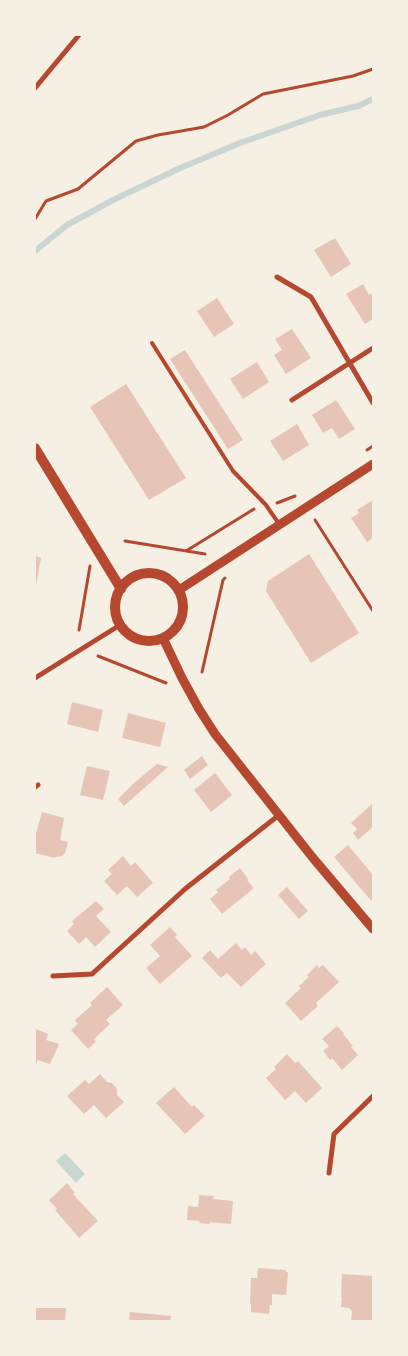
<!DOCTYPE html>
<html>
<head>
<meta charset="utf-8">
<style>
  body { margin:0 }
  #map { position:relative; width:408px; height:1356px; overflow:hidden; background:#f6efe4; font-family:Signika,sans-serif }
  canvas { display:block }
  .frame { position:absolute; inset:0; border:36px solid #f6efe4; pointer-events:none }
</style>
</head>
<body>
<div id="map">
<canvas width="408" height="1356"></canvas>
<div class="frame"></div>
</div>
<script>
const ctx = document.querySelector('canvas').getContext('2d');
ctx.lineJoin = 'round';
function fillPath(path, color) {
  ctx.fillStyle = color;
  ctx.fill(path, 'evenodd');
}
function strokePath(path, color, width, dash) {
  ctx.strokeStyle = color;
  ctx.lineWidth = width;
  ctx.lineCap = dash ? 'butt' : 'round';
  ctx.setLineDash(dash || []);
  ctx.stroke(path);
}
const water = new Path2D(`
  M65,1153L85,1174L76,1183L56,1161Z`);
const stream = new Path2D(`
  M35,251L67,225L113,200L178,169L240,143L320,115L358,106L373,99`);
const building = new Path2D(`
  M335,238L351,264L331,277L314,250Z
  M363,284L369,295L373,293V319L365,324L346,294Z
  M217,298L234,324L214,337L197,311Z
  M292,329L311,358L286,374L274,355L282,350L275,339Z
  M185,350L243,440L228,449L170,359Z
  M257,362L269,382L243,399L230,379Z
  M126,384L186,478L149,500L90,407Z
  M336,400L355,429L339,439L332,428L323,433L312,415Z
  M297,424L309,445L283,461L270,441Z
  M373,500V538L367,542L351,518L359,513L357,510Z
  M309,554L359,633L311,663L266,591L268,581Z
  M35,556L41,558L36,585H35Z
  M72,702L103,710L98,732L67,724Z
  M128,713L166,723L160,747L122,738Z
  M202,756L208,765L190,779L184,770Z
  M157,764L168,767L124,806L118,799L134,783Z
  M87,766L110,771L103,800L80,795Z
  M215,773L232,795L211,812L194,790Z
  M373,803V827L358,840L353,833L357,829L351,823Z
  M42,812L64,818L60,840L68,842L65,853L62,856L56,857L55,858L35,853V837Z
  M348,845L373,875V903L334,857Z
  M123,856L131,866L135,862L153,883L137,897L127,886L117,895L104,881L112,874L108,870Z
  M240,868L248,879L247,880L254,888L222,914L210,899L218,892L216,890L230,879L229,877Z
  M287,887L308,911L299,919L278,895Z
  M96,901L104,909L96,916L111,932L95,947L86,937L79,944L67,931L74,924L72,921Z
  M170,927L177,935L175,937L192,956L160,984L146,968L160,956L150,945Z
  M236,943L242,950L245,947L251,955L255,951L266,964L241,987L227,973L221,978L202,958L210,950L218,959Z
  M317,965L319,968L323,965L339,982L316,1003L318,1006L301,1021L285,1003L301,988L299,986L309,977L307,975Z
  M107,987L123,1005L106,1020L110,1024L94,1039L96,1042L88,1049L71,1030L78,1024L75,1020L92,1005L90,1003Z
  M337,1026L344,1033L343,1034L353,1046L351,1047L358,1055L342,1070L332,1058L330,1060L323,1051L329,1046L322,1039Z
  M36,1029L48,1034L46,1040L59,1044L50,1064L38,1060L35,1066V1032Z
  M287,1054L295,1063L298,1061L322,1088L306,1103L295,1091L285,1100L266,1078L276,1069L274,1067Z
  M100,1074L107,1082L112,1083L117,1089V1095L124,1102L106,1118L94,1105L84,1114L67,1096L85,1080L89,1084Z
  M174,1087L192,1107L194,1105L205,1116L185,1134L156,1103Z
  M67,1183L75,1193L73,1194L98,1221L79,1238L55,1210L57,1209L49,1200Z
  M199,1195L214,1196L213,1199L233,1201L231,1224L210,1222V1224L199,1223L200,1221L187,1220L188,1206L198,1207Z
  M258,1268L285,1270L288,1273L286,1295L272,1294V1305H270L269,1314L251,1312V1304H250L251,1278H257Z
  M342,1274L373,1276L372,1321H351L352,1311L349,1308L341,1307L342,1297H341Z
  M35,1308H66L65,1321H35Z
  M130,1312L171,1316L170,1321H129Z`);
const path = new Path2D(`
  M35,219L46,201L78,189L136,141L158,135L204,127L228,115L263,94L353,76L373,69
  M367,450L373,446
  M277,503L295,496
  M315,520L373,611
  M125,541L205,554
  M186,551L254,509
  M79,630L90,566
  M98,656L166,683
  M202,672L223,580L225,578`);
const service = new Path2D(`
  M152,343L233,471L266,505L279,524`);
const minor = new Path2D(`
  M35,88L79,35
  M277,277L311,297L373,403
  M292,400L373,348
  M35,678L120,625
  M35,787L38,785
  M53,976L92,974L185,889L279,815
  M329,1173L334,1134L373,1096`);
const tertiary = new Path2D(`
  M179,590L373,464
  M163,638L182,678L199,709L215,734L313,858L373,929`);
const secondary = new Path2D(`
  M35,448L121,589
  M115 607a34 34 0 1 1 68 0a34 34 0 1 1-68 0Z`);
fillPath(water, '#c9d6d2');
strokePath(stream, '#c9d6d2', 6);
fillPath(building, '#e6c5b7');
strokePath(path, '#b5482f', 3);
strokePath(service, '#b5482f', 4);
strokePath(minor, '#b5482f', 5);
strokePath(tertiary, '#b5482f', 9);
strokePath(secondary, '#b5482f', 10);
</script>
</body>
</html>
